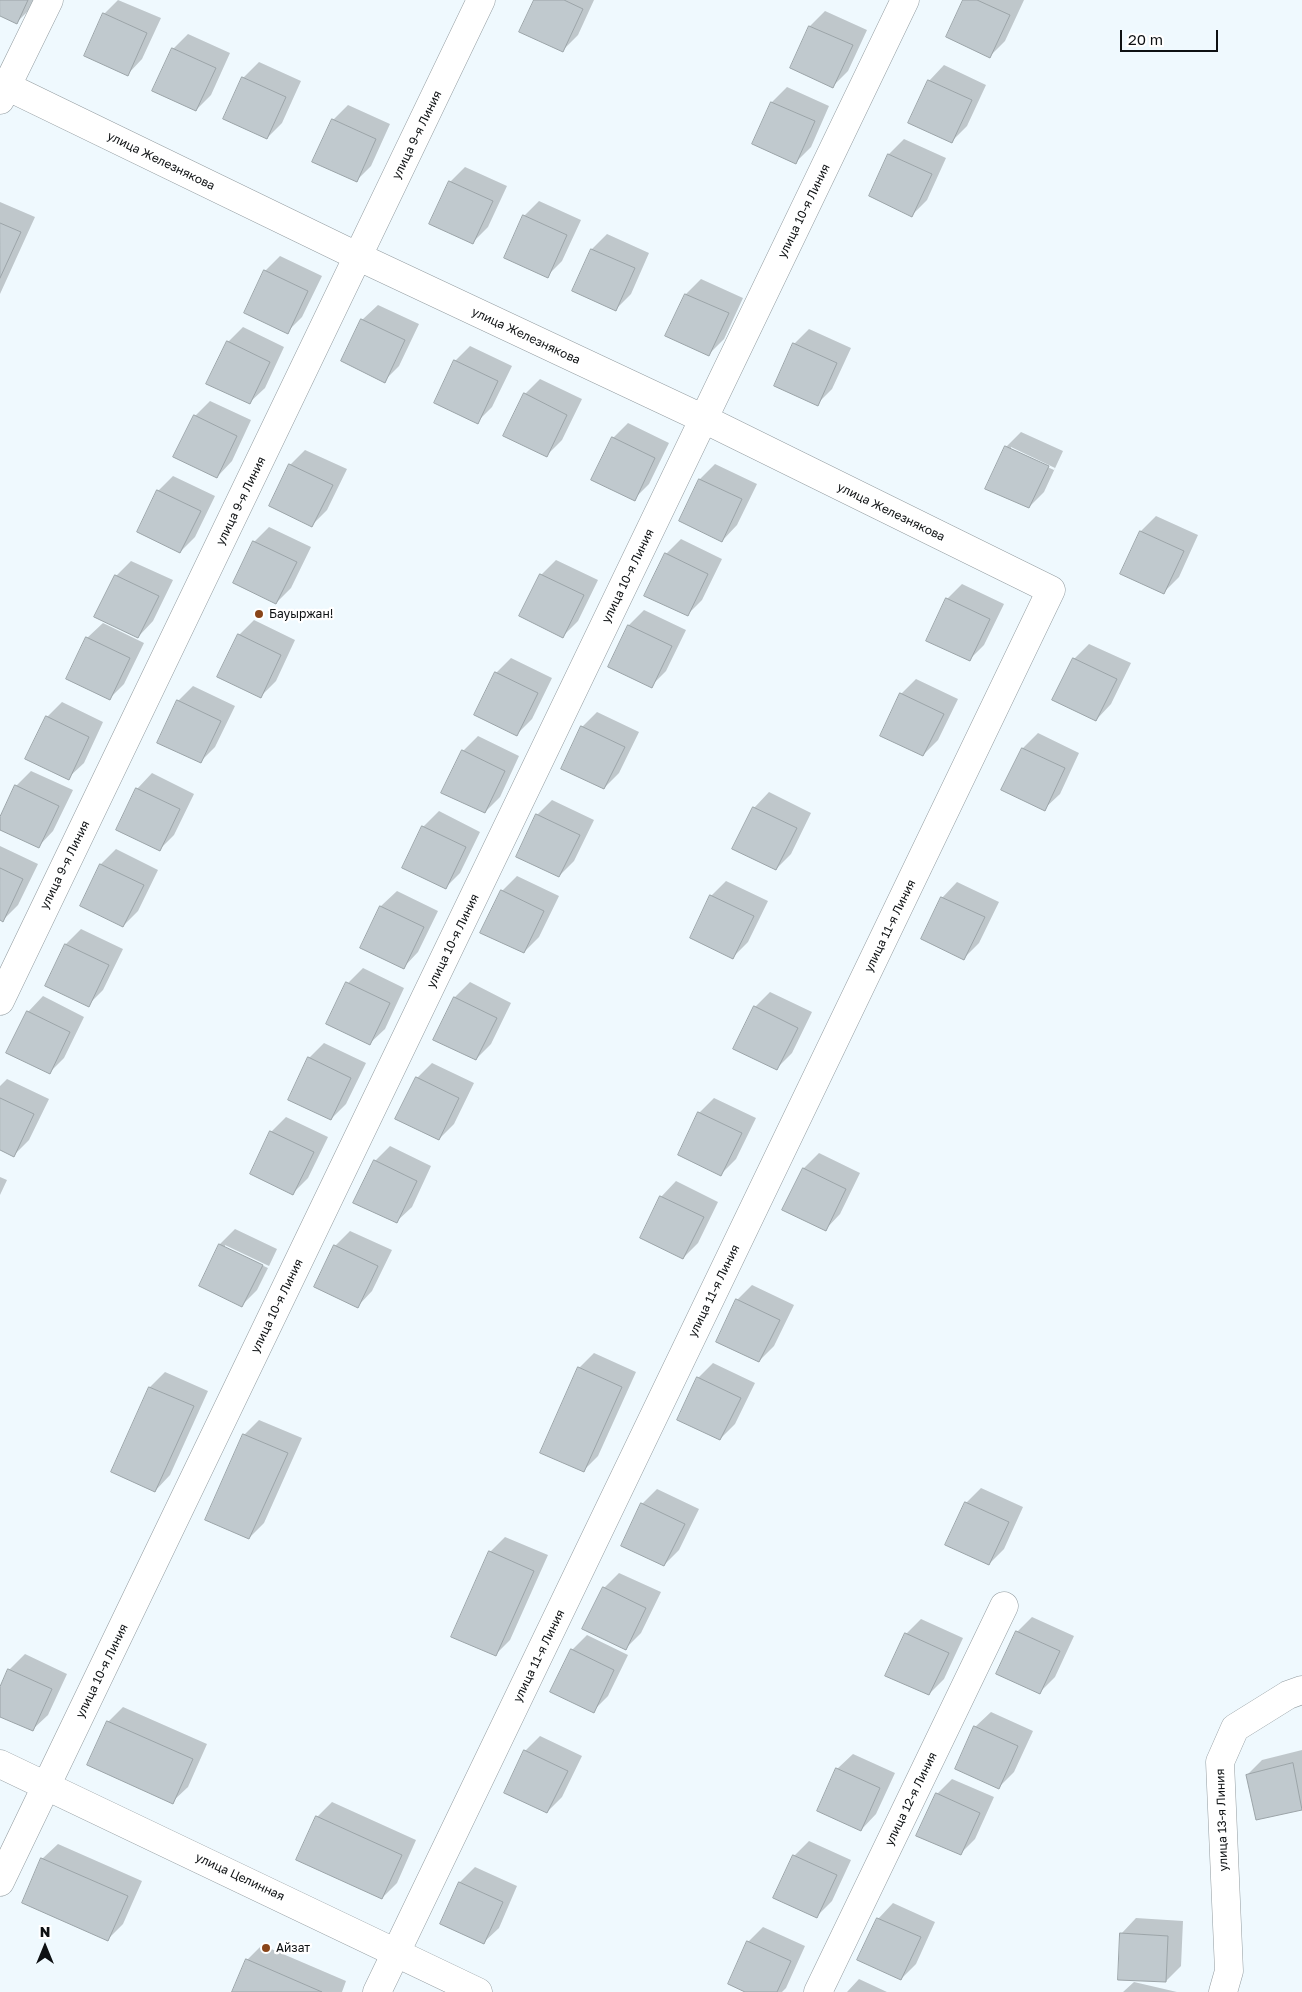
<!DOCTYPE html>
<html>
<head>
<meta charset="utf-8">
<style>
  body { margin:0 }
  #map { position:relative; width:1302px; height:1992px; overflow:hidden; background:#eff9fe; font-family:"Golos Text",sans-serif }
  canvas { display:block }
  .north { position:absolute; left:20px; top:1922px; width:50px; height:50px; -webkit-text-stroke:4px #fff; paint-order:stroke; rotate:0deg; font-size:14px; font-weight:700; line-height:20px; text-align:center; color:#0e1113 }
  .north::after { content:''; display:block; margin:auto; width:18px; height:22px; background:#0e1113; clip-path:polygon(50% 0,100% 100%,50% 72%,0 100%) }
  .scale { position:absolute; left:1120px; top:30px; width:98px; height:22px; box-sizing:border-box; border:2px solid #0e1113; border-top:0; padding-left:6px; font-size:15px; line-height:18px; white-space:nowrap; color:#0e1113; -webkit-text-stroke:4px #fff; paint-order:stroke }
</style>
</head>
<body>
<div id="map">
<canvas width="1302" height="1992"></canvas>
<div class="north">N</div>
<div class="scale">20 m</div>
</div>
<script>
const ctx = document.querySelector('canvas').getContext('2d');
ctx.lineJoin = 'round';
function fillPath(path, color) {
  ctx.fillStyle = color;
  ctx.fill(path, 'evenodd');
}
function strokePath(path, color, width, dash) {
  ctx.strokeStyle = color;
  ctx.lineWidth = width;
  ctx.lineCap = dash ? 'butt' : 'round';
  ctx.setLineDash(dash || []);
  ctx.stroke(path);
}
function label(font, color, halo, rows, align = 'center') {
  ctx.font = font + ' "Golos Text",sans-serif';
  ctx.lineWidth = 4.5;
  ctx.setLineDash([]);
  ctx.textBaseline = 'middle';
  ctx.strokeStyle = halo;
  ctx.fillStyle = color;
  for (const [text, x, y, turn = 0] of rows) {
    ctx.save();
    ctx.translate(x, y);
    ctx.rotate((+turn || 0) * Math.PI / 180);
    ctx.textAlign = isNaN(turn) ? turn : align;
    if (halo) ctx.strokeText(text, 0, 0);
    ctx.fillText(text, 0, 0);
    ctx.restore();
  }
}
const shadow = new Path2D(`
  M0,0H35L32,7L17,22L0,15Z
  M118,0L161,18L142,59L127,75L104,14Z
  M535,0H594L578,35L563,50Z
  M965,0H1024L1005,41L990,56Z
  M825,11L867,30L848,71L833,86L791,67L810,26Z
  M188,34L230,53L211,95L196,110L173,49Z
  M259,62L301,81L282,123L267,138L225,119L244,77Z
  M944,65L986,85L967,126L952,141L929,81Z
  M787,87L829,106L811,147L796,162L753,143L772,102Z
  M348,105L390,124L371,166L356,181L333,120Z
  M904,139L946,158L927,200L912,215L870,196L889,154Z
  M465,167L507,186L488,227L473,242L450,182Z
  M539,201L581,220L562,261L547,276L524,216Z
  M0,202L35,217L0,294Z
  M607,234L649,253L631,294L616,309L574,291L592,249Z
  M280,256L322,276L302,317L287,332L265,271Z
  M701,279L743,298L724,339L709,354L667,335L686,294Z
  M378,305L419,324L399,366L384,381L362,320Z
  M243,327L284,347L265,388L249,403L228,342Z
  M809,329L851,348L832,389L817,404L794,344Z
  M470,346L512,366L492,407L477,422L455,361Z
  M540,379L582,399L562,440L547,455L525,394Z
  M210,401L251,420L232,461L217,477L195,416Z
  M628,423L669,443L649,484L634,499L613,438Z
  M1021,432L1063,451L1044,492L1029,507L1006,447ZM1011,447L1055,468L1054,470L1011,450Z
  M305,450L347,469L327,510L312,525L290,465Z
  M715,464L757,484L737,525L722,541L680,520L700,479Z
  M173,476L215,496L195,537L180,552L158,491Z
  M1156,516L1198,535L1179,577L1164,592L1122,573L1141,531Z
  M269,527L311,547L291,588L276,603L254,542Z
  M681,539L722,559L702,600L687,615L666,554Z
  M556,560L598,580L578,621L563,636L541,575Z
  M131,561L173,580L153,621L138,637L116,576Z
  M962,584L1004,604L984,645L969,660L947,599Z
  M644,610L686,630L666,671L651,686L610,666L629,625Z
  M254,620L295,640L276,681L261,696L239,635Z
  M103,623L144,643L124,684L109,699L87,638Z
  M1089,644L1131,663L1111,704L1096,720L1074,659Z
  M511,658L552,678L532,719L517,734L496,673Z
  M916,679L958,699L938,740L923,755L901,694Z
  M193,686L235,706L215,747L200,762L178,701Z
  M62,702L103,722L84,763L68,778L47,717Z
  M597,712L639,732L619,773L604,788L582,727Z
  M1038,733L1079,753L1060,794L1044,809L1023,748Z
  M478,736L519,756L500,797L485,812L463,751Z
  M31,771L73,790L53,831L38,847L0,828V820L16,786Z
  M152,773L194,794L174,835L159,850L118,830L137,789Z
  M769,792L811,813L791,854L776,869L754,808Z
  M552,800L594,820L574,861L559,876L537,815Z
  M439,811L480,832L460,873L445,888L404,868L423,827Z
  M0,846L38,864L18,905L3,920L0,919Z
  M116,849L158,870L138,911L123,926L101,864Z
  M517,876L559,896L539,937L524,952L502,891Z
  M726,881L768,901L748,942L733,957L711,896Z
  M957,882L999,902L979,943L964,958L942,898Z
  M397,891L438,911L418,952L403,968L362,947L381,906Z
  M81,929L123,949L103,990L88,1005L46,985L66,944Z
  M363,968L404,988L385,1029L369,1044L348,983Z
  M470,982L511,1003L491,1044L476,1059L455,997Z
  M770,992L812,1012L792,1053L777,1068L755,1007Z
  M43,996L84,1017L64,1058L49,1073L28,1012Z
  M324,1043L366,1063L346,1104L331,1119L309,1058Z
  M432,1063L474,1083L454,1124L439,1139L417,1078Z
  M7,1079L49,1099L29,1140L14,1155L0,1149V1086Z
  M714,1098L756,1118L736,1159L721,1174L699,1113Z
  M286,1117L328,1137L308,1178L293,1193L271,1132Z
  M390,1146L431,1166L412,1207L396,1222L375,1161Z
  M819,1153L860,1173L840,1214L825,1230L784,1209L804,1168Z
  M0,1177L7,1180L0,1195Z
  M676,1181L718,1202L698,1243L683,1258L641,1238L661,1197Z
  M235,1229L277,1249L269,1266L225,1245V1248L268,1268L257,1290L242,1305L200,1285L220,1244Z
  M350,1231L392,1250L372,1291L357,1307L335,1246Z
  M752,1285L794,1305L774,1346L759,1361L737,1300Z
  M594,1353L636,1372L598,1456L583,1471L579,1368Z
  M713,1363L755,1383L735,1424L720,1439L698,1378Z
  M165,1372L208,1391L170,1475L155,1491L112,1472L150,1387Z
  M259,1420L302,1438L264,1523L249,1538L244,1435Z
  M981,1488L1023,1507L1004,1549L989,1564L966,1503Z
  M657,1489L699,1509L679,1550L664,1565L642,1504Z
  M505,1537L548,1555L510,1640L495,1655L490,1552Z
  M619,1573L661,1592L641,1633L626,1648L604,1588Z
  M1032,1617L1074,1636L1055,1677L1040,1692L1017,1632Z
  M921,1619L963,1638L944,1679L929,1694L906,1634Z
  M587,1635L628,1655L608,1696L593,1711L572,1650Z
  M25,1654L67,1674L48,1715L32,1730L0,1715V1690L9,1670Z
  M123,1707L207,1744L188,1787L172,1802L108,1722Z
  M991,1712L1033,1731L1014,1772L999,1787L975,1727Z
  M540,1736L582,1756L562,1797L547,1812L525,1751Z
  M1302,1750V1808L1257,1819L1247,1775L1262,1760Z
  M853,1754L895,1773L876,1814L861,1830L837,1769Z
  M952,1779L994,1797L975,1839L960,1854L937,1794Z
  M332,1802L416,1840L397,1883L382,1898L317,1817Z
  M809,1841L851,1860L832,1901L817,1916L794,1856Z
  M58,1844L142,1881L123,1924L108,1939L42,1859Z
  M475,1867L517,1886L499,1928L483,1943L441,1924L460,1882Z
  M893,1903L935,1922L916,1964L901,1979L878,1919Z
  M1136,1918L1183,1921L1181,1966L1166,1981L1121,1934Z
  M763,1927L805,1946L786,1988L782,1992H748V1942Z
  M262,1945L346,1981L342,1992H233L247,1960Z
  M859,1979L887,1992H847Z
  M1134,1982L1177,1992H1123Z`);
const building = new Path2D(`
  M0,0H28L17,24L0,16Z
  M534,0H564L583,9L563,52L519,32Z
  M963,0H977L1010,15L990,58L946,37Z
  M103,13L147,33L128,76L84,56Z
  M809,26L853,45L833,88L790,68Z
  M172,48L216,68L196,111L152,91Z
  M242,77L286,97L267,139L223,119Z
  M928,80L972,100L952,143L908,123Z
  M771,102L815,121L796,164L752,144Z
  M332,119L376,139L357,182L312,162Z
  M888,154L932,174L912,217L869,196Z
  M449,181L493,201L473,244L429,224Z
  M523,215L567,235L548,278L504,258Z
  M0,223L21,232L0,278Z
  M591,249L635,268L616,311L572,291Z
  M264,270L308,291L288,334L244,313Z
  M685,294L729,313L709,356L665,336Z
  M361,319L405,340L385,383L341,361Z
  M227,341L270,362L250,404L206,384Z
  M793,343L837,363L818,406L774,386Z
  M454,360L498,381L478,424L434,403Z
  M524,393L567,415L547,457L503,436Z
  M194,415L237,436L217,478L173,457Z
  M612,437L655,458L635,501L591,480Z
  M1005,446L1049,466L1029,508L985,489Z
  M289,464L333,485L312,527L269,506Z
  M699,479L742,499L722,542L679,521Z
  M157,490L201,511L180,553L137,532Z
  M1140,531L1184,551L1164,594L1120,574Z
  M253,541L297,562L276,604L233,583Z
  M665,553L708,574L688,616L644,596Z
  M540,574L584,595L563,638L519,616Z
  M115,575L159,596L138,638L94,617Z
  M946,598L990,619L970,661L926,641Z
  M628,625L672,646L652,688L608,667Z
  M238,634L281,655L261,698L217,677Z
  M86,637L130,658L110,700L66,679Z
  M1073,658L1117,679L1096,721L1052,700Z
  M495,672L538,693L517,736L474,715Z
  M900,693L944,714L923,756L880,736Z
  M177,700L221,721L201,763L157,743Z
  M46,716L89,737L69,780L25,759Z
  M581,726L625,747L604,789L561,769Z
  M1022,748L1065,768L1045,811L1001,790Z
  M462,750L505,771L485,813L441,793Z
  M15,785L59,806L39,848L0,830V817Z
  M136,788L180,809L160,851L116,830Z
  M753,807L797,828L776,870L732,849Z
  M536,814L580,835L559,877L516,857Z
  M422,826L466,847L446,889L402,868Z
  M100,864L144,885L123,927L80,906Z
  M0,868L23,879L3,922L0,920Z
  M501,890L544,911L524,953L480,933Z
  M710,895L754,916L733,959L690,938Z
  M941,897L985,917L964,960L921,939Z
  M380,906L424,927L404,969L360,948Z
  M65,944L109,965L89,1007L45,986Z
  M346,982L390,1003L370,1045L326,1024Z
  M454,997L497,1018L476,1060L433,1040Z
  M754,1006L798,1028L777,1070L733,1049Z
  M27,1011L70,1032L50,1074L6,1053Z
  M308,1057L351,1078L331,1120L288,1100Z
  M416,1077L459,1098L439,1140L395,1119Z
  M0,1098L34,1114L14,1157L0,1150Z
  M698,1112L742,1133L721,1176L678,1155Z
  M270,1131L314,1152L293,1195L250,1174Z
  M374,1160L417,1181L397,1223L353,1203Z
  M803,1168L846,1189L826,1231L782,1210Z
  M660,1196L704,1217L683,1259L640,1238Z
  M219,1244L263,1265L242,1307L199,1286Z
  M334,1245L378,1266L358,1308L314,1287Z
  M736,1299L780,1320L759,1362L716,1342Z
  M578,1367L622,1387L584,1472L540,1453Z
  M697,1377L741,1398L720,1440L677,1420Z
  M149,1387L194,1406L155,1492L111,1472Z
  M243,1434L288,1453L249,1539L205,1520Z
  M965,1502L1009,1522L989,1565L945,1545Z
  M641,1503L685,1524L664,1566L621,1546Z
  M489,1551L534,1571L496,1656L451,1637Z
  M603,1587L646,1608L626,1650L582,1629Z
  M1016,1631L1060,1651L1040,1694L996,1674Z
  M905,1633L949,1653L929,1695L885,1676Z
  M571,1649L614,1670L594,1713L550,1692Z
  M8,1669L52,1689L33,1731L0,1717V1687Z
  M107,1721L193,1759L173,1804L87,1765Z
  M974,1726L1018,1746L999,1789L955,1769Z
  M524,1750L568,1771L547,1813L504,1793Z
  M1293,1763L1302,1810L1256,1820L1246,1775Z
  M836,1768L880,1788L861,1831L817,1811Z
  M936,1793L980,1813L961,1855L916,1836Z
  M316,1816L402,1855L382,1899L296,1860Z
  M793,1855L837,1875L817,1918L773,1898Z
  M41,1858L128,1896L108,1941L22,1903Z
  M459,1882L503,1902L484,1944L440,1924Z
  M877,1918L921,1937L901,1980L857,1960Z
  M1120,1933L1168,1936L1166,1982L1118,1980Z
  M747,1941L791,1961L777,1992H745L728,1984Z
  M246,1959L322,1992H232Z`);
const minor = new Path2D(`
  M0,83L359,257L704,419L1051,590L377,1992
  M0,100L49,0
  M0,1001L481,0
  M0,1764L478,1992
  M0,1882L905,0
  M818,1992L1004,1606
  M1223,1992L1229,1971L1220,1762L1235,1728L1288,1695L1302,1690`);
const markers = [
  [259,614,5,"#894519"],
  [266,1948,5,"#894519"]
];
const streetNames = [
  ["улица 9-я Линия",417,135,-64],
  ["улица Железнякова",161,161,26],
  ["улица 10-я Линия",804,211,-64],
  ["улица Железнякова",526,336,25],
  ["улица 9-я Линия",241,501,-64],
  ["улица Железнякова",891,512,26],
  ["улица 10-я Линия",628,576,-64],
  ["улица 9-я Линия",65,865,-64],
  ["улица 11-я Линия",890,926,-64],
  ["улица 10-я Линия",453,941,-64],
  ["улица 11-я Линия",714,1291,-64],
  ["улица 10-я Линия",277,1306,-64],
  ["улица 11-я Линия",539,1656,-64],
  ["улица 10-я Линия",102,1671,-64],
  ["улица 12-я Линия",911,1799,-64],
  ["улица 13-я Линия",1222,1820,-92],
  ["улица Целинная",240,1877,25]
];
const poiNames = [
  ["Бауыржан!",269,614],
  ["Айзат",276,1948]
];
fillPath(shadow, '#0003');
fillPath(building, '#c0c9ce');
strokePath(building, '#9ba4a8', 1);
strokePath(minor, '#939ca0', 29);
strokePath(minor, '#fff', 28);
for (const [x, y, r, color] of markers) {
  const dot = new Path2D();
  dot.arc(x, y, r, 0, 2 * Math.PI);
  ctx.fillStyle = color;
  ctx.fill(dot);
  strokePath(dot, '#fff', 2);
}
label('12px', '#0e1113', '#fff', streetNames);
label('12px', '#0e1113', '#fff', poiNames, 'left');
</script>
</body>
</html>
